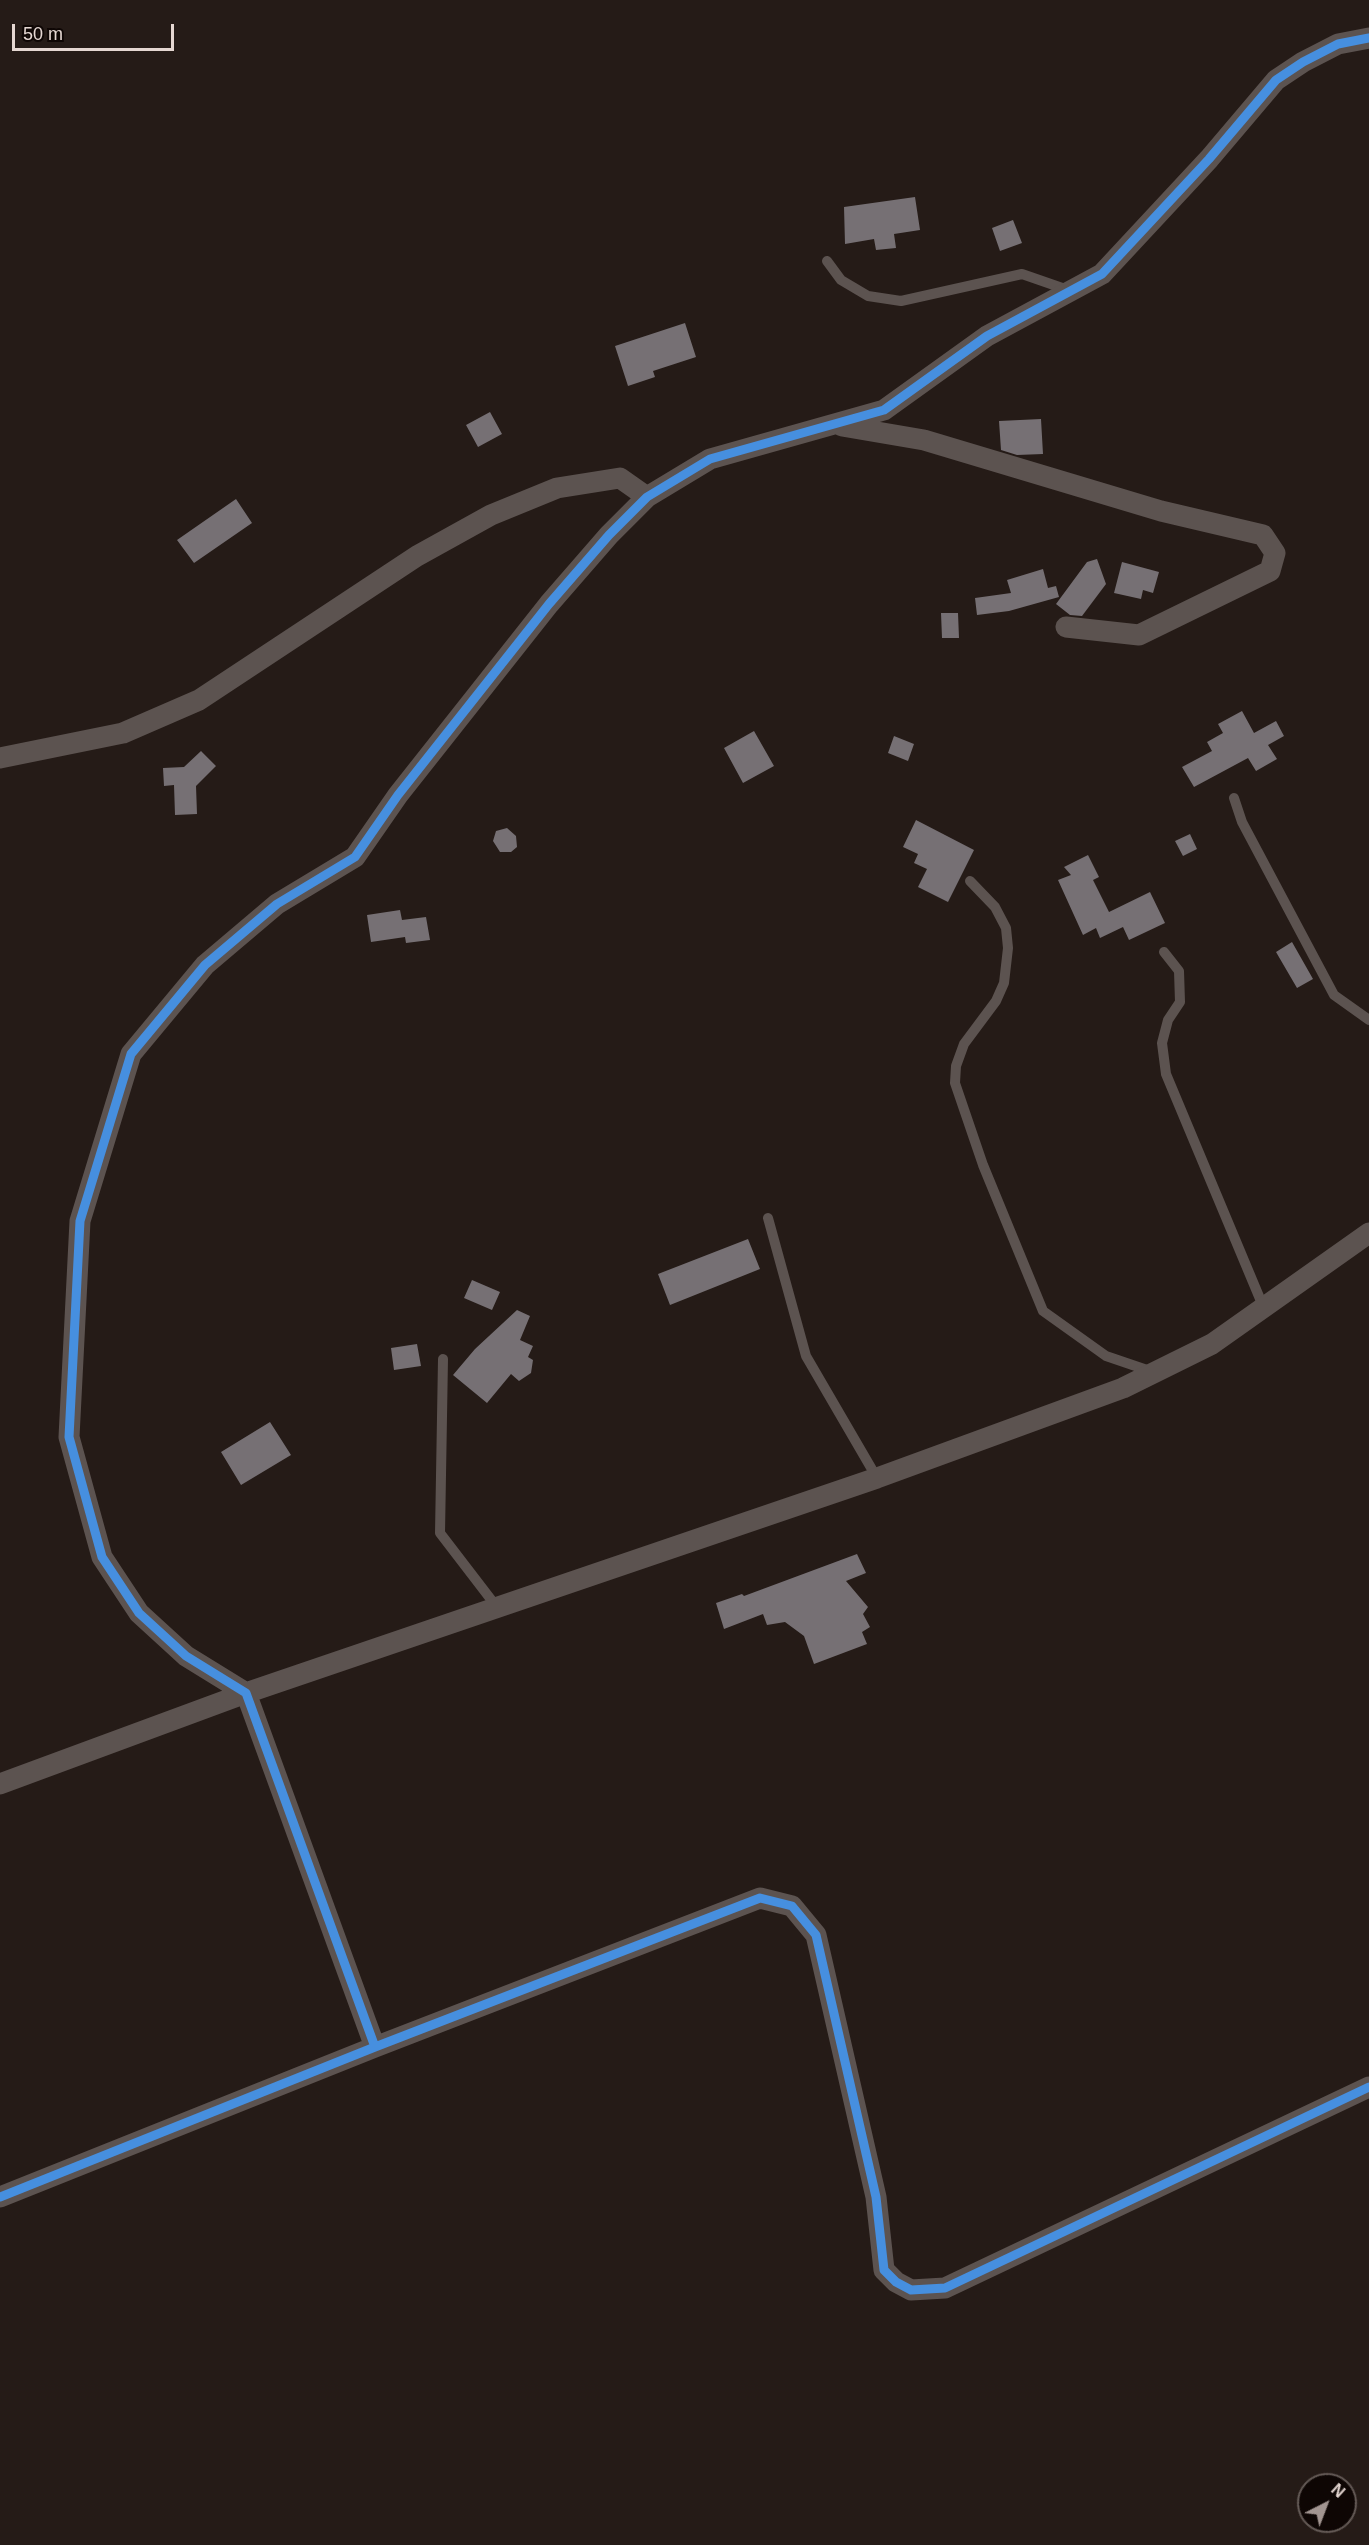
<!DOCTYPE html>
<html>
<head>
<meta charset="utf-8">
<style>
  body { margin:0 }
  #map { position:relative; width:1369px; height:2545px; overflow:hidden; background:#251b17; font-family:Helvetica,sans-serif }
  canvas { display:block }
  .north { position:absolute; left:1297px; top:2473px; width:60px; height:60px; box-sizing:border-box; background:#0e0604; border:2px solid #645a56; border-radius:50%; rotate:42deg; font-size:16px; font-weight:700; line-height:24px; text-align:center; color:#e5d7d2 }
  .north::after { content:''; display:block; margin:auto; width:21px; height:27px; background:#a29591; clip-path:polygon(50% 0,100% 100%,50% 72%,0 100%) }
  .scale { position:absolute; left:12px; top:24px; width:162px; height:27px; box-sizing:border-box; border:3px solid #e5d7d2; border-top:0; padding-left:8px; font-size:18px; line-height:21px; white-space:nowrap; color:#e5d7d2; -webkit-text-stroke:4px #0e0604; paint-order:stroke }
</style>
</head>
<body>
<div id="map">
<canvas width="1369" height="2545"></canvas>
<div class="north">N</div>
<div class="scale">50 m</div>
</div>
<script>
const ctx = document.querySelector('canvas').getContext('2d');
ctx.lineJoin = 'round';
function fillPath(path, color) {
  ctx.fillStyle = color;
  ctx.fill(path, 'evenodd');
}
function strokePath(path, color, width, dash) {
  ctx.strokeStyle = color;
  ctx.lineWidth = width;
  ctx.lineCap = dash ? 'butt' : 'round';
  ctx.setLineDash(dash || []);
  ctx.stroke(path);
}
const building = new Path2D(`
  M915,197L920,230L894,234L896,248L876,250L874,239L845,244L844,207Z
  M1013,220L1022,243L1000,251L992,228Z
  M685,323L696,357L653,371L655,377L628,386L615,346Z
  M490,412L502,434L478,447L466,425Z
  M1041,419L1043,454L1017,455L1001,450L999,421Z
  M236,499L252,523L194,563L177,540Z
  M1097,559L1106,584L1082,616L1070,615L1056,604L1087,562Z
  M1122,562L1159,572L1153,593L1143,590L1141,599L1114,593Z
  M1043,569L1048,588L1056,586L1059,597L1009,611L977,615L975,598L1011,593L1007,580Z
  M941,613H958L959,638H942Z
  M1242,711L1254,733L1276,721L1284,736L1268,745L1277,759L1256,771L1248,758L1194,787L1182,767L1212,751L1207,742L1223,733L1218,724Z
  M754,731L774,766L743,783L724,748Z
  M894,736L914,744L908,761L888,753Z
  M201,751L216,766L196,786L197,814L175,815L174,785L164,786L163,768L184,767Z
  M916,820L974,850L948,902L918,887L927,869L914,863L918,854L903,847Z
  M507,828L516,836L517,847L511,852H500L493,841L496,831Z
  M1190,834L1197,849L1183,856L1175,841Z
  M1088,855L1099,877L1093,880L1109,912L1150,892L1165,923L1129,940L1123,927L1100,938L1096,928L1083,935L1058,880L1071,875L1064,867Z
  M400,910L402,920L426,917L430,940L406,943L405,937L371,942L367,915Z
  M1292,942L1313,979L1297,988L1276,952Z
  M748,1239L760,1269L670,1305L658,1274Z
  M472,1280L500,1292L492,1310L464,1298Z
  M517,1310L530,1316L520,1340L533,1346L528,1357L533,1360L531,1373L519,1381L511,1374L487,1403L453,1375L475,1349Z
  M417,1344L421,1366L394,1370L391,1348Z
  M270,1422L291,1455L241,1485L221,1452Z
  M857,1554L866,1573L846,1581L868,1607L863,1614L870,1627L862,1632L867,1644L814,1664L804,1636L785,1622L767,1625L763,1614L724,1629L716,1603L742,1594L744,1596Z`);
const service = new Path2D(`
  M827,261L841,280L868,296L901,301L1022,274L1071,291
  M1234,798L1242,822L1334,995L1369,1020
  M970,881L995,907L1006,928L1008,948L1004,983L996,1001L964,1044L956,1066L955,1083L983,1165L1043,1311L1106,1356L1153,1372
  M1164,952L1179,971L1180,1002L1168,1020L1162,1043L1166,1074L1263,1306
  M768,1218L806,1356L877,1478
  M443,1359L440,1533L496,1606`);
const minor = new Path2D(`
  M842,426L924,440L1161,511L1263,535L1275,553L1270,571L1139,635L1066,627
  M0,758L123,733L199,700L417,556L491,515L557,488L620,478L647,497
  M0,1784L246,1693L877,1478L1123,1388L1212,1344L1369,1233
  M375,2047L246,1693L186,1656L139,1613L102,1557L69,1437L80,1221L131,1054L205,965L277,904L355,857L398,795L549,604L609,535L647,497L710,459L884,410L987,336L1102,274L1209,159L1276,80L1303,62L1338,44L1369,38
  M0,2197L375,2047L760,1898L792,1906L816,1935L876,2197L884,2270L896,2282L911,2290L945,2288L1369,2087`);
const cycleway = new Path2D(`
  M375,2047L246,1693L186,1656L139,1613L102,1557L69,1437L80,1221L131,1054L205,965L277,904L355,857L398,795L549,604L609,535L647,497L710,459L884,410L987,336L1102,274L1209,159L1276,80L1303,62L1338,44L1369,38
  M0,2197L375,2047L760,1898L792,1906L816,1935L876,2197L884,2270L896,2282L911,2290L945,2288L1369,2087`);
fillPath(building, '#767074');
strokePath(service, '#5c5350', 10);
strokePath(minor, '#5c5350', 21);
strokePath(cycleway, '#468fdf', 9);
</script>
</body>
</html>
